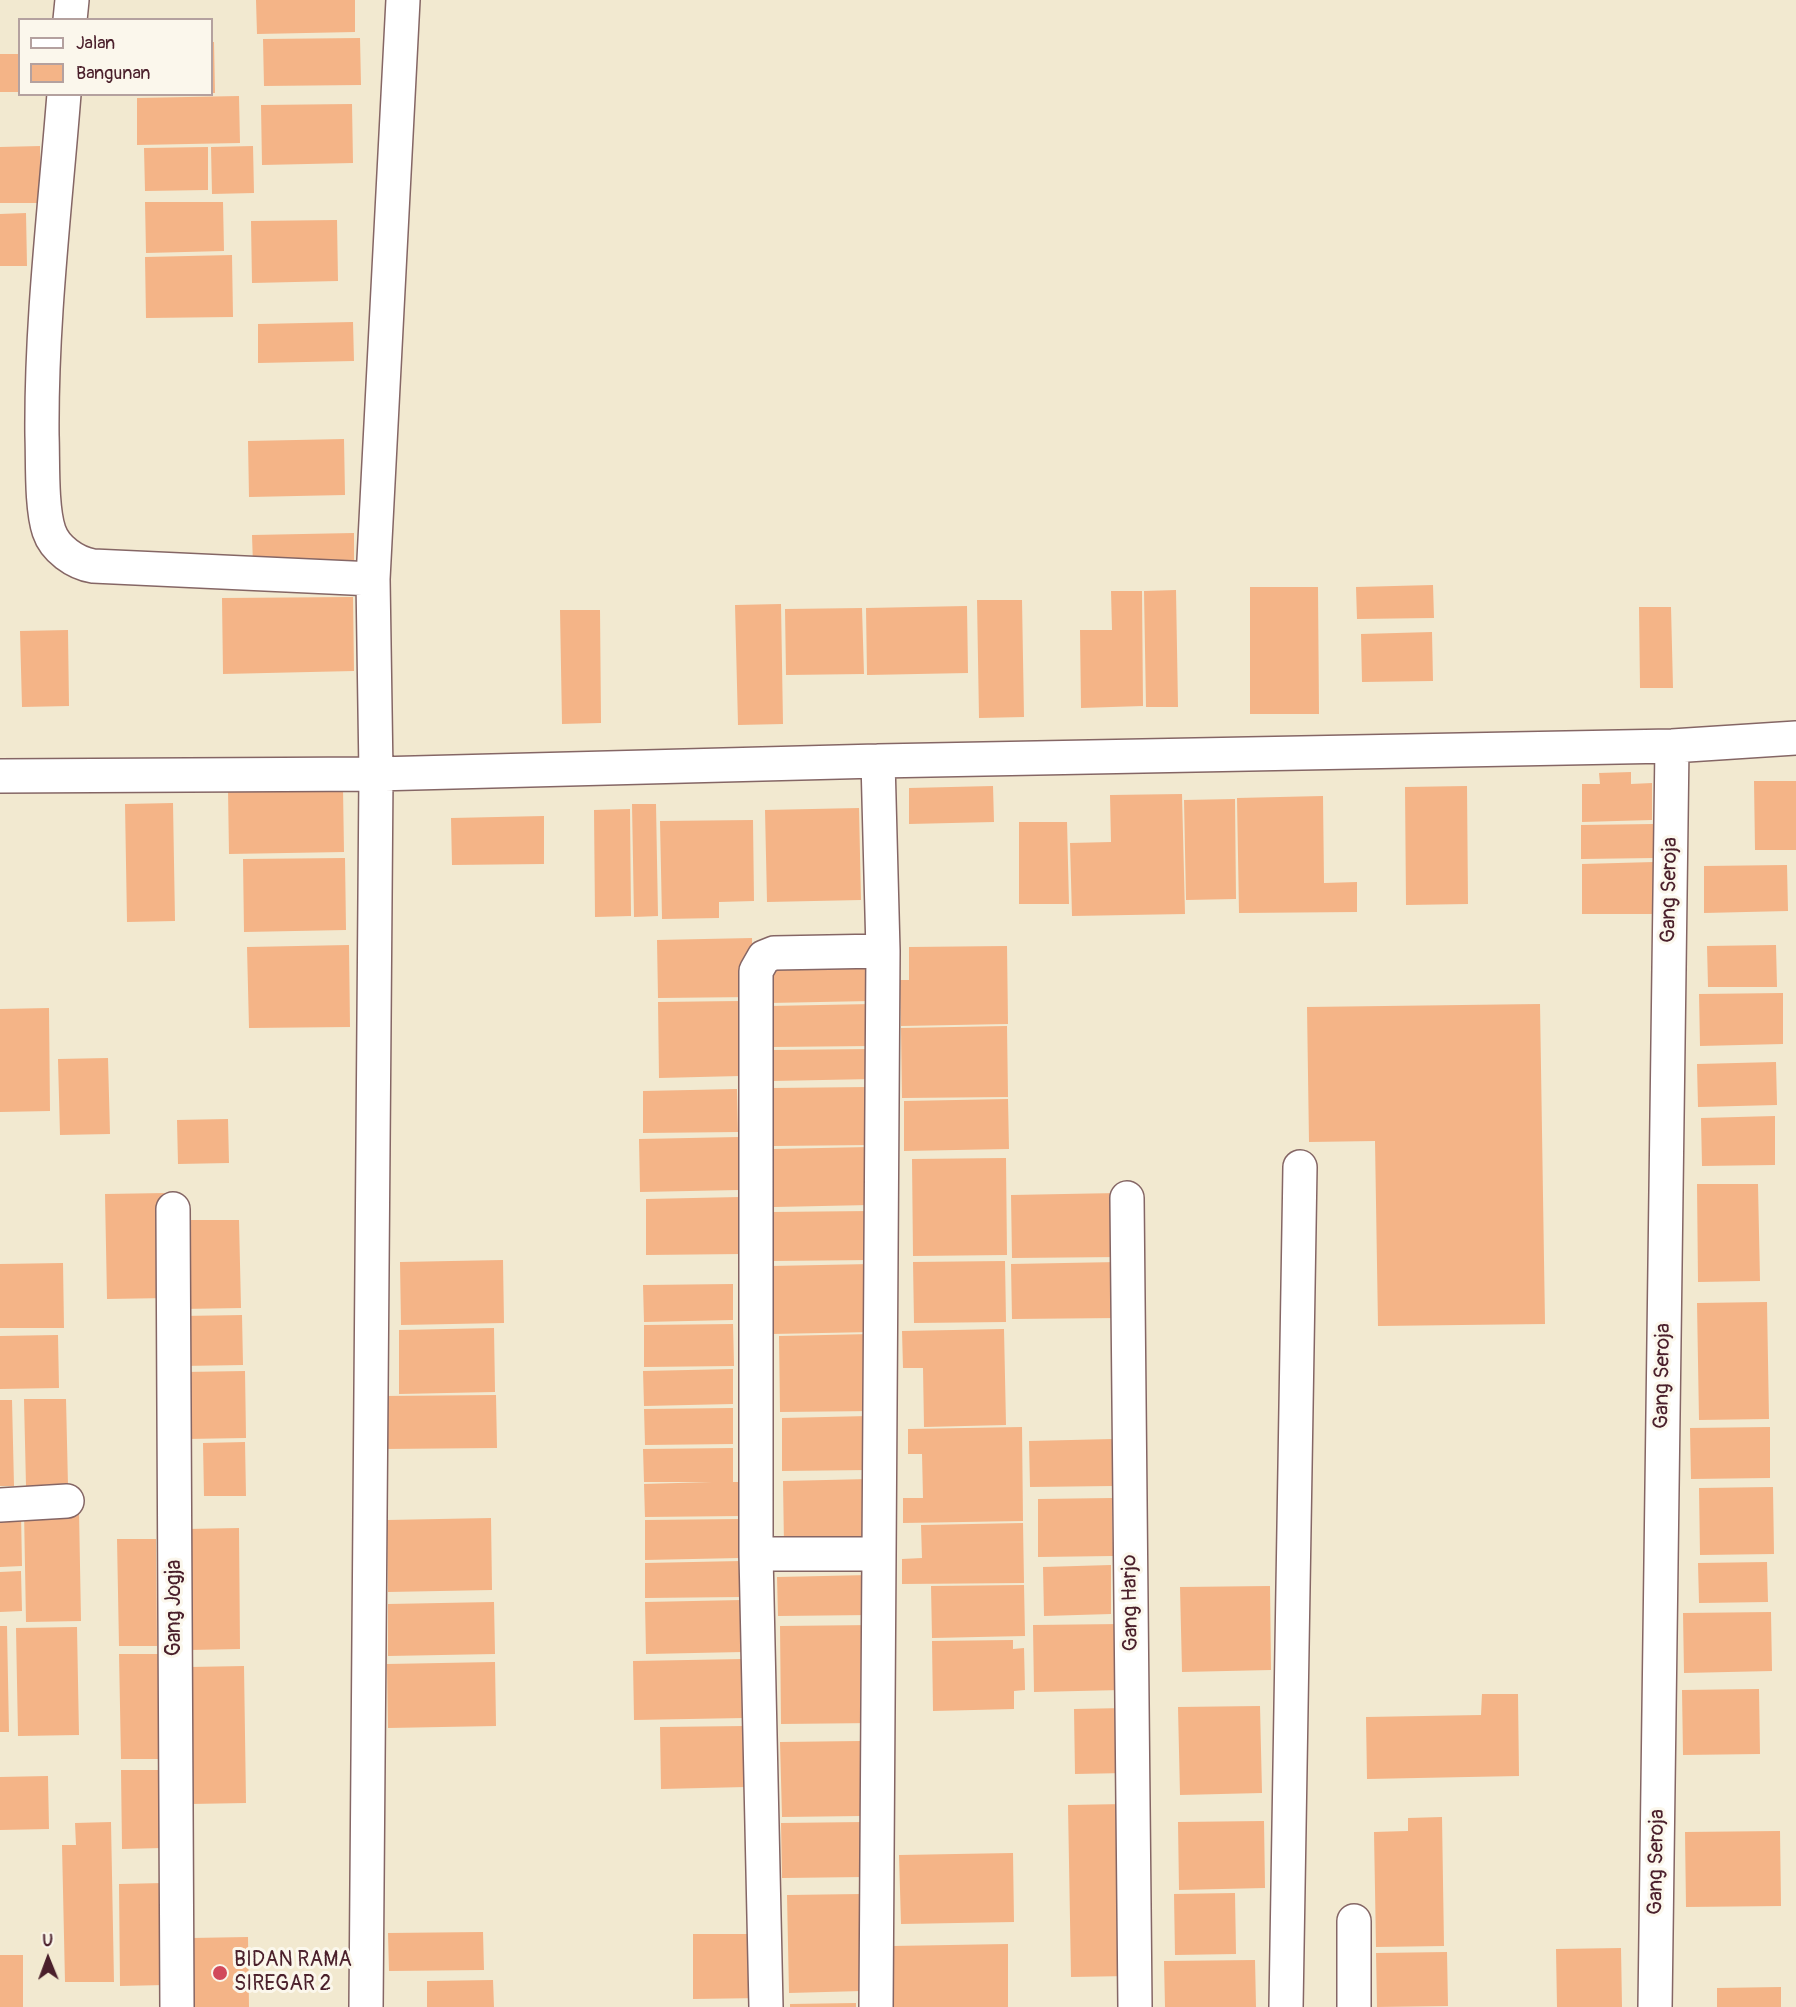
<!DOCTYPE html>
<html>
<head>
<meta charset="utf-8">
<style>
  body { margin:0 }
  #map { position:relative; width:1796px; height:2007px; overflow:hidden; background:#f2e9d0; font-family:Pangolin,sans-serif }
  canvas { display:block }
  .legend { position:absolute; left:18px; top:18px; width:195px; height:78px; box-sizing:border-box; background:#fbf7ec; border:2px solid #b4a19f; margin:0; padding:8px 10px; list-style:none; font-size:18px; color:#4a1f2b }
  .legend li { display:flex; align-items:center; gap:12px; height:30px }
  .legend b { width:30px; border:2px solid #b4a19f }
  .north { position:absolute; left:18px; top:1929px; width:60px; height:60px; -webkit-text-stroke:4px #fbf7ec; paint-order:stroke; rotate:359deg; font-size:16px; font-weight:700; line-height:24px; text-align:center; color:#4a1f2b }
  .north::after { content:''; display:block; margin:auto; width:21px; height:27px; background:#4a1f2b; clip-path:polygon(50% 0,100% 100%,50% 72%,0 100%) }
</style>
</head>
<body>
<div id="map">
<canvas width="1796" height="2007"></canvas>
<ul class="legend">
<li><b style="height:8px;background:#fff"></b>Jalan</li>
<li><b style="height:16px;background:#f4b487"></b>Bangunan</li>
</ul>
<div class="north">U</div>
</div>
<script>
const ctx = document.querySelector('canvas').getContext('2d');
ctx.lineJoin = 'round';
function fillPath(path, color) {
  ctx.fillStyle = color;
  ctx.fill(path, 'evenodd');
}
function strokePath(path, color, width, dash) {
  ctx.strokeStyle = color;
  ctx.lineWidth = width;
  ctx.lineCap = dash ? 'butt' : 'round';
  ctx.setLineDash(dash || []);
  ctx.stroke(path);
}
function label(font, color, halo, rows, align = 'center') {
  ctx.font = font + ' Pangolin,sans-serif';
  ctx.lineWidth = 6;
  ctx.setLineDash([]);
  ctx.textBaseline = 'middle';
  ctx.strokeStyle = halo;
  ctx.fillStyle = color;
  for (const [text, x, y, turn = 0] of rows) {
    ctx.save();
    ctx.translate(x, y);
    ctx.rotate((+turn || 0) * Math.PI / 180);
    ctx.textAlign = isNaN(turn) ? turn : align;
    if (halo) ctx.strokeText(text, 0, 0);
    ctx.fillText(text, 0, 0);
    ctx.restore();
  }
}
const building = new Path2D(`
  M256,0H355V32L257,34Z
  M360,38L361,85L264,86L263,39Z
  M212,42H214L215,93H212Z
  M0,54H20V92H0Z
  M239,96L240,143L137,145V98Z
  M352,104L353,163L262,165L261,105Z
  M40,146L41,203H0V147Z
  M253,146L254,193L212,194L211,147Z
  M208,147V190L145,191L144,148Z
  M145,202H223L224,251L146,253Z
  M26,213L27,266H0V214Z
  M337,220L338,281L252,283L251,221Z
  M232,255L233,317L146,318L145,257Z
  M353,322L354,361L258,363V324Z
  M344,439L345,495L249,497L248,441Z
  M354,533V564L253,565L252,535Z
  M1433,585L1434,618L1357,619L1356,587Z
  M1250,587H1318L1319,714H1250Z
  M1176,590L1178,707H1146L1144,591Z
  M1111,591H1142L1143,706L1081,708L1080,630H1112Z
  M353,597L354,671L223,674L222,598Z
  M977,600H1022L1024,717L979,718Z
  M781,604L783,724L738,725L735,605Z
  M967,606L968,673L867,675L866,608Z
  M1639,607H1671L1673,688H1640Z
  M862,608L864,674L786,675L785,609Z
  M560,610H600L601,723L562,724Z
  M68,630L69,706L22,707L20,631Z
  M1432,632L1433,681L1362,682L1361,634Z
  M1631,772V784L1652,783V820L1582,822V784H1600L1599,773Z
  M1754,781H1796V850H1755Z
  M993,786L994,822L909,824V788Z
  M1467,786L1468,904L1406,905L1405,787Z
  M343,788L344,852L229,854L228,789Z
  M1182,794L1185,914L1072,916L1070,843L1111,842L1110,795Z
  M1323,796L1324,883L1357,882V912L1239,913L1237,798Z
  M1235,799L1236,899L1186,900L1184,800Z
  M173,803L175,921L127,922L125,804Z
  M632,804H656L658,916L634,917Z
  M859,808L861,900L767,902L765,810Z
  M630,809L631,916L595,917L594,810Z
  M544,816V864L452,865L451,818Z
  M753,820L754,901L719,902V918L662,919L660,821Z
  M1019,822H1067L1069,904H1019Z
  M1653,824L1654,858L1581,859V825Z
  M345,858L346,930L244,932L243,859Z
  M1654,862L1655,914H1582V864Z
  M1787,865L1788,911L1704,913V866Z
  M752,938L753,997L658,998L657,940Z
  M349,945L350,1027L249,1028L247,947Z
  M1776,945L1777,987H1708L1707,946Z
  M1007,946L1008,1024L901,1026L900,980H909V947Z
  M871,962V1001L769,1003L768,964Z
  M1783,993V1044L1700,1046L1699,994Z
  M739,1001L740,1076L659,1078L658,1002Z
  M872,1004V1046L770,1047L769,1006Z
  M1540,1004L1545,1324L1378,1326L1375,1141L1309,1142L1307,1007Z
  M49,1008L50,1111L0,1112V1009Z
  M1007,1026L1008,1097L902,1098L901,1028Z
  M873,1049V1079L772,1081L771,1050Z
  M108,1058L110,1134L60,1135L58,1059Z
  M1776,1062L1777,1105L1698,1107L1697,1064Z
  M869,1087L870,1145L773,1146L772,1088Z
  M737,1089L738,1132L643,1133V1091Z
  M1008,1099L1009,1149L904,1151V1101Z
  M1775,1116V1165L1702,1166L1701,1118Z
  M228,1119L229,1163L178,1164L177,1120Z
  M739,1137V1190L640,1192L639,1139Z
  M870,1147V1205L774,1207L773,1149Z
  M1006,1158L1007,1255L913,1256L912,1159Z
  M1697,1184H1758L1760,1281L1698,1282Z
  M166,1193L168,1298L107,1299L105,1194Z
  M1118,1193L1119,1257L1012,1258L1011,1195Z
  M740,1197L742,1254L646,1255V1199Z
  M871,1211L872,1260L772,1261L771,1212Z
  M181,1220H239L241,1308L182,1309Z
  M503,1260L504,1323L401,1325L400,1262Z
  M1005,1261L1006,1322L914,1323L913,1262Z
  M1118,1262L1119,1318L1012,1319L1011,1264Z
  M63,1263L64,1328H0V1264Z
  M871,1264L872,1332L772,1334L771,1266Z
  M733,1284V1320L644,1322L643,1285Z
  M1767,1302L1769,1419L1699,1420L1697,1303Z
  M242,1315L243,1365L182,1366V1316Z
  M733,1324L734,1366L644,1367V1325Z
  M494,1328L495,1392L399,1394V1330Z
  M1004,1329L1006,1425L924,1427L923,1368H903L902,1331Z
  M872,1334L874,1411L780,1412L779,1336Z
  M58,1335L59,1388L0,1389V1336Z
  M733,1369V1404L644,1406L643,1371Z
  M245,1371L246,1438L186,1439L185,1372Z
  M496,1395L497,1448L383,1449V1396Z
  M24,1399H66L68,1486H26Z
  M0,1400H12L14,1486H0Z
  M733,1408V1444L645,1445L644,1409Z
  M869,1416V1470L782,1471V1418Z
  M1022,1427L1023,1521L903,1523V1498H923L922,1454H908V1429Z
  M1770,1427V1478L1691,1479L1690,1428Z
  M1113,1439V1486L1030,1487L1029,1441Z
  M245,1442L246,1496H204L203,1443Z
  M733,1448V1482H740L741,1516L645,1517L644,1484L712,1482H644L643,1449Z
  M869,1479L870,1544L784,1546L783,1481Z
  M1773,1487L1774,1554L1700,1555L1699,1488Z
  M1112,1498L1113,1556L1038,1557V1499Z
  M79,1510L81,1621L26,1622L24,1511Z
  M21,1513L22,1566L0,1567V1514Z
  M491,1518L492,1590L388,1592L387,1520Z
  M740,1519V1558L645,1560V1520Z
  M1023,1523L1024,1583L902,1584V1559L922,1558L921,1525Z
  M239,1528L240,1649L189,1650L187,1529Z
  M117,1539H156L157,1646H119Z
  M741,1561L742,1597L645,1598V1563Z
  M1767,1562L1768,1602L1699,1603L1698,1563Z
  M1111,1565V1614L1044,1616L1043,1567Z
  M21,1571L22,1611L0,1612V1572Z
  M870,1575L871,1615L778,1616L777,1577Z
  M1024,1585L1025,1636L932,1638L931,1586Z
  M1270,1586L1271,1670L1182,1672L1180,1587Z
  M742,1600L743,1652L646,1654L645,1602Z
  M494,1602L495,1654L388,1656V1604Z
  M1771,1612L1772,1671L1684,1673L1683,1613Z
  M1121,1624L1122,1690L1034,1692L1033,1625Z
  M873,1625L874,1723L781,1724L780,1626Z
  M0,1626H7L9,1732H0Z
  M77,1627L79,1735L18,1736L16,1628Z
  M1013,1640V1649L1024,1648L1025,1690L1014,1691V1709L933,1711L932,1641Z
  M119,1654H158L159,1759H121Z
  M743,1659L744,1718L634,1720L633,1661Z
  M495,1662L496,1726L388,1728L387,1664Z
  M244,1666L246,1803L191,1804L190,1667Z
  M1759,1689L1760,1754L1683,1755L1682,1690Z
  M1482,1694H1518L1519,1776L1367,1779L1366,1717L1481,1715Z
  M1260,1706L1262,1793L1180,1795L1178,1707Z
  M1125,1708L1126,1773L1075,1774L1074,1709Z
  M745,1726L746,1787L661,1789L660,1727Z
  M860,1741L861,1816L782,1817L780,1742Z
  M121,1770H160L162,1848L122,1849Z
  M48,1776L49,1829L0,1830V1777Z
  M1125,1804L1128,1976L1071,1977L1068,1805Z
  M1442,1817L1444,1946L1376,1947L1374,1832L1408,1831V1818Z
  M1264,1821L1265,1888L1179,1890L1178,1822Z
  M111,1822L114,1982H65L62,1845H76L75,1823Z
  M863,1822L864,1877L782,1878L781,1823Z
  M1780,1831L1781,1906L1686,1907L1685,1832Z
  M1013,1853L1014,1922L901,1924L899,1855Z
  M163,1883L165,1985L120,1986L119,1884Z
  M1235,1893L1236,1954L1175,1955L1174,1894Z
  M861,1894L862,1991L789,1993L787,1895Z
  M483,1932L484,1970L389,1971L388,1933Z
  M693,1934H761L762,1998L693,1999Z
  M248,1937L249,2007H192L191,1938Z
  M1008,1944V2007H892L891,1946Z
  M1621,1948L1622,2007H1557L1556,1949Z
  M1447,1952L1448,2006L1377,2007L1376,1953Z
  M0,1955H23V2007H0Z
  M1255,1960L1256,2007H1165L1164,1961Z
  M493,1980L494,2007H427V1981Z
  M1781,1987V2007H1717V1988Z
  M856,2003V2007H790V2004Z`);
const minor = new Path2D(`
  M70,20L72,0
  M64,94C55,208 41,322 42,435C43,461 41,507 49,531C55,549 75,563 93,566L373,579
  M0,776L376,774L878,761L1672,746L1796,738
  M1127,1198L1135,2007
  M173,1209L177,2007
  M0,1505L67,1501
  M756,1554H879
  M366,2007L376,774L373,579L403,0
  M766,2007L756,1554V971L764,957L774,953L883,951
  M876,2007L883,951L878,761
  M1286,2007L1300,1167
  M1354,2007V1921
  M1655,2007L1672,746`);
const markers = [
  [220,1973,8,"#d1495b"]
];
const streetNames = [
  ["Gang Seroja",1670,890,-89],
  ["Gang Seroja",1663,1376,-89],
  ["Gang Harjo",1131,1603,-91],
  ["Gang Jogja",175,1608,-90],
  ["Gang Seroja",1657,1862,-89]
];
const poiNames = [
  ["BIDAN RAMA",234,1961],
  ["SIREGAR 2",234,1985]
];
fillPath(building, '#f4b487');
strokePath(minor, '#856665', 36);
strokePath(minor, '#fff', 33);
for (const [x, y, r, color] of markers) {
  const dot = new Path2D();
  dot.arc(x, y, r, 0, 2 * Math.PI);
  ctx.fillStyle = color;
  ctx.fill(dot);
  strokePath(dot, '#fbf7ec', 2);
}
label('21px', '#4a1f2b', '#fbf7ec', streetNames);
label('21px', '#4a1f2b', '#fbf7ec', poiNames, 'left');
</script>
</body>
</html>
